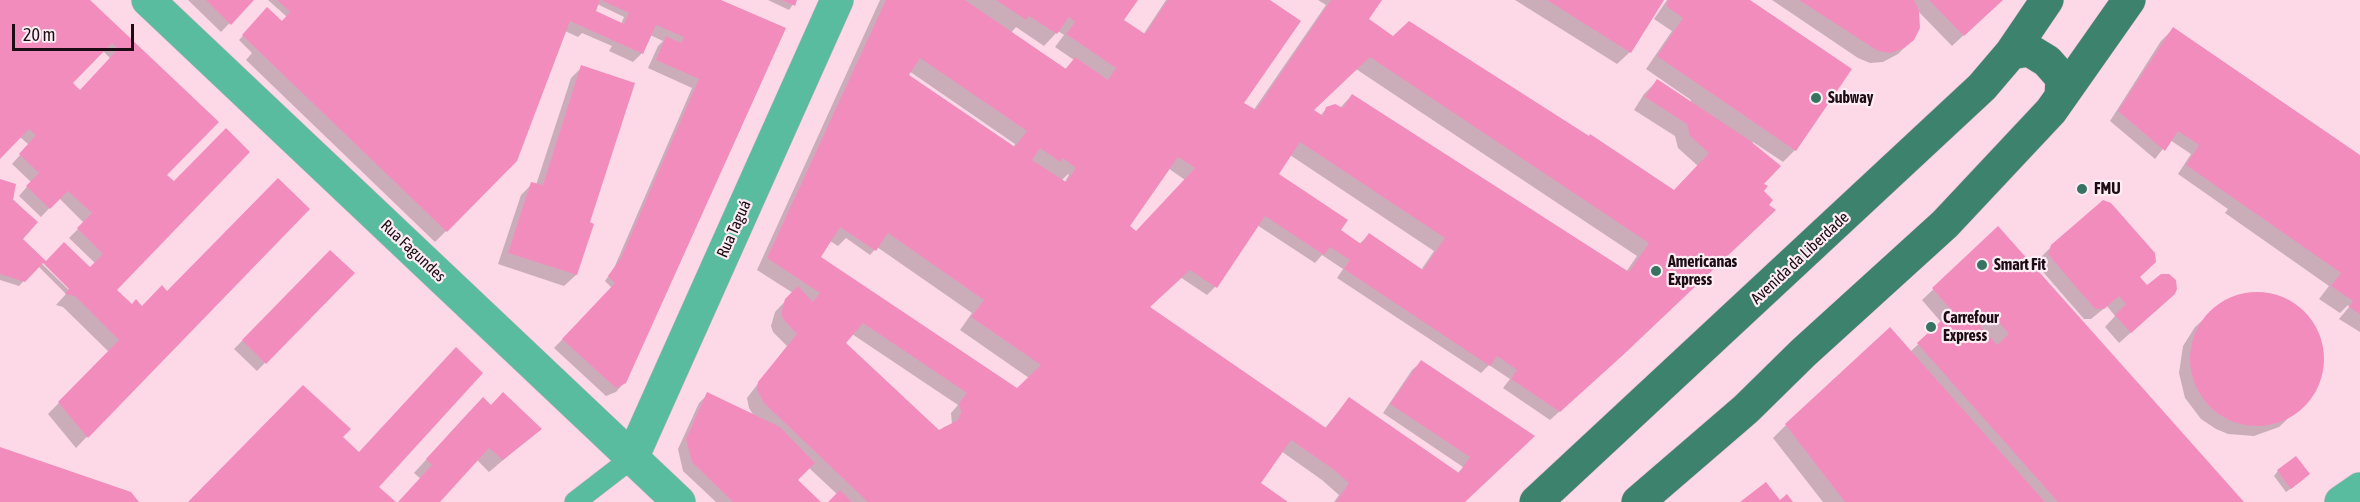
<!DOCTYPE html>
<html>
<head>
<meta charset="utf-8">
<style>
  body { margin:0 }
  #map { position:relative; width:2360px; height:502px; overflow:hidden; background:#fdd9e8; font-family:"Asap Condensed",sans-serif }
  canvas { display:block }
  .scale { position:absolute; left:12px; top:24px; width:122px; height:27px; box-sizing:border-box; border:3px solid #1b0d13; border-top:0; padding-left:8px; font-size:18px; line-height:21px; white-space:nowrap; color:#1b0d13; -webkit-text-stroke:4px #feecf3; paint-order:stroke }
</style>
</head>
<body>
<div id="map">
<canvas width="2360" height="502"></canvas>
<div class="scale">20 m</div>
</div>
<script>
const ctx = document.querySelector('canvas').getContext('2d');
ctx.lineJoin = 'round';
function fillPath(path, color) {
  ctx.fillStyle = color;
  ctx.fill(path, 'evenodd');
}
function strokePath(path, color, width, dash) {
  ctx.strokeStyle = color;
  ctx.lineWidth = width;
  ctx.lineCap = dash ? 'butt' : 'round';
  ctx.setLineDash(dash || []);
  ctx.stroke(path);
}
function label(font, color, halo, rows, align = 'center') {
  ctx.font = font + ' "Asap Condensed",sans-serif';
  ctx.lineWidth = 4.5;
  ctx.setLineDash([]);
  ctx.textBaseline = 'middle';
  ctx.strokeStyle = halo;
  ctx.fillStyle = color;
  for (const [text, x, y, turn = 0] of rows) {
    ctx.save();
    ctx.translate(x, y);
    ctx.rotate((+turn || 0) * Math.PI / 180);
    ctx.textAlign = isNaN(turn) ? turn : align;
    if (halo) ctx.strokeText(text, 0, 0);
    ctx.fillText(text, 0, 0);
    ctx.restore();
  }
}
const shadow = new Path2D(`
  M0,0H88L217,122L165,175L115,290L132,306L142,308L308,209L76,448L48,414L109,352L63,307L56,305L66,294L38,266L19,286L0,280V180L8,205L14,200L36,222L21,239L46,263L90,269L96,264L69,238L84,223L59,198L41,217L19,196L31,182L12,164L29,145L20,137L0,157ZM103,51L111,59L80,92L71,84ZM39,257L71,288V292L37,259Z
  M188,0H252L221,32Z
  M268,0H718L784,29L625,382L616,392L606,396L554,348L612,288L605,281L614,268L692,88L648,68L658,46L663,41L650,35L642,53L633,62L609,51L612,46L582,33L578,37L565,31L516,161L435,242L246,60L252,53L239,40L263,14L281,23L287,17ZM597,4L624,17L621,24L594,12Z
  M768,0H796L789,10Z
  M880,0H1136L1122,20L1143,35L1166,0H1268L1242,103L1253,111L1326,5L1318,0H1380L1367,19L1393,37L1674,192L1698,166L1678,148L1675,136L1634,110L1644,94L1657,81L1690,103L1691,100L1646,69L1672,31L1654,19L1667,0H1748L1795,150L1783,162L1753,142L1581,392L1550,420L1503,388L1510,379L1489,365L1481,373L1337,278L1343,269L1322,255L1315,263L1257,225L1215,287L1207,295L1180,277L1148,307L1325,428L1349,399L1457,474L1463,467L1383,413L1412,370L1421,362L1532,437L1464,502H1334L1339,495L1322,480L1281,451L1258,484L1285,502H830L838,495L808,467L796,480L819,502H716L683,471L678,449L699,403L708,394L754,416L749,408L747,398L787,346L773,332L771,326L775,312L793,293L757,270ZM1016,27L1044,46L1058,31L1064,35L1055,47L1074,60L1064,70L1011,33ZM1356,69L1637,256L1626,272L1352,95L1340,108H1327L1320,116L1312,110ZM909,71L1015,144L1013,148L906,75ZM1290,155L1434,251L1421,270L1369,235L1359,244L1339,231L1277,174ZM1168,168L1185,180L1136,232L1129,225ZM1068,174L1069,175L1064,183L1061,181ZM846,238L870,255L877,247L972,313L960,330L1029,378L1017,390L819,258L830,241L838,246ZM852,334L958,405L951,413L952,424L944,427L934,438L844,343Z
  M1515,0H1663L1630,52L1617,64Z
  M1772,0H2001L1952,46L1918,11L1910,42L1898,54L1883,62L1870,63L1858,58Z
  M2173,29L2360,156V332L2339,319L2349,307L2348,305L2340,313L2319,299L2329,286L2225,213L2228,209L2178,174L2191,154L2170,140L2155,159L2110,121L2161,41Z
  M582,67L588,223L592,225L576,275L564,286L498,264L521,195L532,184L536,185L571,78Z
  M1998,228L2242,502H1823L1773,438L1786,425L1910,352L1941,322L1922,300Z
  M2052,246L2138,277L2162,305L2119,343L2105,327L2115,316L2107,306L2091,319H2084L2037,265L2040,258Z
  M330,252L352,273L257,371L234,349Z
  M2254,293L2280,297L2299,308L2315,329L2322,350L2323,363L2320,376L2311,397L2279,427L2254,436L2228,434L2216,429L2201,419L2185,398L2179,373L2183,346L2195,327L2221,304L2232,298Z
  M491,406L540,429L489,472L477,460L438,502H400L421,479L414,473L470,411Z
  M2278,471L2304,479L2286,492L2274,476Z`);
const building = new Path2D(`
  M0,0H90L219,122L167,175L174,181L226,128L250,152L117,290L132,304L136,299L142,306L162,285L167,291L278,178L310,209L88,438L58,402L119,340L75,296L65,294L69,289L43,263L25,282L0,274V179L16,184L13,200L38,222L23,239L46,261L64,242L90,267L103,254L77,228L92,213L68,191L50,209L26,186L39,173L19,154L36,135L29,129L0,159ZM112,43L118,49L80,90L73,83Z
  M206,0H254L231,25Z
  M277,0H600L596,11L624,24L629,13L601,0H721L786,28L626,383L616,388L562,339L615,283L608,276L621,258L699,79L656,60L666,36L681,43L684,37L656,25L643,54L570,21L517,161L447,232L242,35L267,7L282,21L290,12Z
  M782,0H797L795,6Z
  M886,0H965L1066,69L1075,57L1108,80L1116,68L1066,34L1075,22L1069,17L1057,34L1029,16L1026,20L996,0H1138L1124,20L1145,34L1168,0H1270L1301,21L1244,103L1256,110L1331,0H1382L1369,19L1393,36L1409,21L1589,136L1590,134L1674,190L1709,153L1690,136L1687,124L1645,97L1657,79L1749,140L1781,166L1764,184L1768,186L1764,191L1773,200L1769,205L1776,210L1622,356L1560,412L1511,379L1517,370L1497,356L1490,366L1344,269L1350,260L1330,247L1324,255L1265,216L1217,288L1190,270L1150,307L1326,428L1349,397L1459,473L1470,457L1390,404L1421,360L1535,436L1465,502H1336L1349,483L1333,469L1291,440L1261,483L1288,502H868L764,403L757,390L758,382L797,334L784,320L781,314L785,299L798,286L813,302L820,293L767,258ZM1370,57L1649,243L1629,272L1352,94L1343,108L1335,104L1326,107L1323,116L1314,110ZM920,58L1027,131L1015,147L909,75ZM1300,142L1445,238L1423,270L1369,233L1361,244L1341,230L1348,220L1279,174ZM1040,148L1060,162L1063,158L1076,168L1066,182L1032,160ZM1178,157L1195,168L1136,231L1130,226ZM840,227L876,251L888,233L984,300L971,317L1041,365L1017,388L821,257ZM863,323L967,393L959,403L961,412L958,420L939,430L846,343Z
  M1547,0H1664L1631,53Z
  M1669,0H1750L1852,69L1796,151L1657,56L1683,18L1666,6Z
  M1799,0H1914L1919,10L1920,28L1914,40L1904,48L1891,53L1878,51Z
  M1929,0H2003L1964,36Z
  M2173,27L2360,155V314L2349,307L2353,301L2331,286L2341,273L2186,165L2199,145L2178,131L2165,151L2118,111Z
  M581,65L635,83L590,222L594,224L577,275L508,253L531,182L543,185Z
  M2103,200L2111,203L2155,253L2156,262L2140,277L2147,285L2161,274H2169L2176,280L2177,289L2175,294L2131,333L2115,315L2126,304L2119,296L2104,309H2095L2048,254L2051,245Z
  M1998,226L2131,375L2244,502H2058L1917,343L1952,311L1932,288ZM1993,315L2009,334L1997,345L1980,326Z
  M330,250L355,273L266,364L242,340Z
  M2190 359a67 67 0 1 1 134 0a67 67 0 1 1-134 0Z
  M1890,327L2045,502H1845L1785,424Z
  M456,347L483,373L379,487L396,502H188L303,385L351,429L343,437L359,452Z
  M503,392L542,429L503,460L489,448L440,502H398L432,465L426,459L483,397L491,405Z
  M707,392L780,427L815,463L798,480L821,502H733L730,499L692,462L686,439Z
  M0,447L131,492L139,502H0Z
  M2296,456L2310,474L2291,489L2277,470Z
  M1766,482L1780,500L1787,494L1793,502H1740Z
  M840,490L852,502H828Z`);
const service = new Path2D(`
  M575,502L632,458`);
const minor = new Path2D(`
  M148,0L679,502
  M632,458L837,0
  M2341,502L2360,489`);
const primary = new Path2D(`
  M2011,53L2029,50L2047,61L2062,78L2061,97
  M1536,502L1982,87L2011,53L2047,0
  M1638,502L1746,409L1803,353L1945,224L2051,111L2129,0`);
const markers = [
  [1816,98,6,"#367461"],
  [2082,189,6,"#367461"],
  [1982,265,6,"#367461"],
  [1656,271,6,"#367461"],
  [1931,327,6,"#367461"]
];
const poiNames = [
  ["Subway",1828,98],
  ["FMU",2094,189],
  ["Americanas",1668,262],
  ["Express",1668,280],
  ["Smart Fit",1994,265],
  ["Carrefour",1943,318],
  ["Express",1943,336]
];
const streetNames = [
  ["Rua Taguá",734,229,-66],
  ["Rua Fagundes",413,251,43],
  ["Avenida da Liberdade",1800,258,-43]
];
fillPath(shadow, '#0003');
fillPath(building, '#f28cbc');
strokePath(service, '#d9b8c6', 22);
strokePath(minor, '#d9b8c6', 34);
strokePath(primary, '#d9b8c6', 34);
strokePath(service, '#5abc9e', 21);
strokePath(minor, '#5abc9e', 33);
strokePath(primary, '#3d826d', 33);
for (const [x, y, r, color] of markers) {
  const dot = new Path2D();
  dot.arc(x, y, r, 0, 2 * Math.PI);
  ctx.fillStyle = color;
  ctx.fill(dot);
  strokePath(dot, '#feecf3', 2);
}
label('bold 16px', '#1b0d13', '#feecf3', poiNames, 'left');
label('16px', '#1b0d13', '#feecf3', streetNames);
</script>
</body>
</html>
